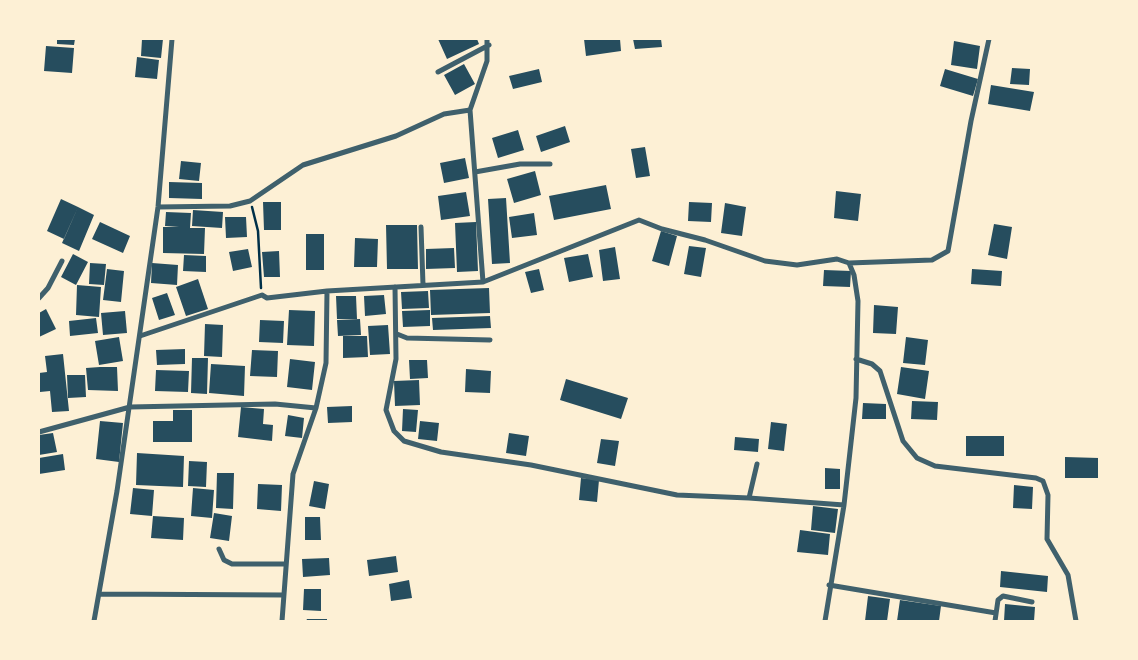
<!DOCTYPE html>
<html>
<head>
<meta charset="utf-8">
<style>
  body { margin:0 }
  #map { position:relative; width:1138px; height:660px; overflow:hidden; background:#fdf0d5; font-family:Manrope,sans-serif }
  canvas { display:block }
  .frame { position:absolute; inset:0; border:40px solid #fdf0d5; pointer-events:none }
</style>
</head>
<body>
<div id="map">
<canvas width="1138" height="660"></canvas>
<div class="frame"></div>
</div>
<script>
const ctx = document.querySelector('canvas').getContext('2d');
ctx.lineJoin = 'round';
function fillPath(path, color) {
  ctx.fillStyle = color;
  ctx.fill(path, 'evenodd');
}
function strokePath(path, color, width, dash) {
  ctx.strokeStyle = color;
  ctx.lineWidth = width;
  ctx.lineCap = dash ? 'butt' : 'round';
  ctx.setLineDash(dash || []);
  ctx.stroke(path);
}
const building = new Path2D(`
  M57,39H75L74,45L57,44Z
  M142,39H163L161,58L141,56Z
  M438,39H477L479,44L447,59Z
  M584,39H620L621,51L586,56Z
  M633,39H661L662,47L635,49Z
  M954,41L980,46L977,69L951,65Z
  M46,46L74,48L72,73L44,71Z
  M137,57L159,60L157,79L135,77Z
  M464,64L475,84L455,95L444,75Z
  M1012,68L1030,69L1029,85L1010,84Z
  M539,69L542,82L513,89L509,76Z
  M945,69L978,79L973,96L940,86Z
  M991,85L1034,92L1030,111L988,104Z
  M565,126L570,142L541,152L536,136Z
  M518,130L524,150L498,158L492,138Z
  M645,147L650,176L636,178L631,149Z
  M465,158L469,178L444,183L440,163Z
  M181,161L201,163L199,181L179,179Z
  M535,171L541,195L514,203L507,179Z
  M169,182L202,183V199L169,198Z
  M606,185L611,209L554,220L549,196Z
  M836,191L861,194L858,221L834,218Z
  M466,192L470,216L441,220L438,196Z
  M506,198L510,263L492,264L488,199Z
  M61,199L78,207L64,239L47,231Z
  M263,202H281V230H264Z
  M689,202L712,203L711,222L688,221Z
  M725,203L746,207L742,236L721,233Z
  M78,207L94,215L79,251L62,243Z
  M193,210L223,212L222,228L192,226Z
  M166,212L191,213L190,228H205L204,254L163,253V227H179L165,226Z
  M534,213L537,235L512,238L509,217Z
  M225,217H246L247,237L226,238Z
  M100,222L130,236L123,253L92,239Z
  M476,222L478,271L457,272L455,223Z
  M994,224L1012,227L1007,259L988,255Z
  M386,225H417L418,269H387Z
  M661,231L677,236L669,266L652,261Z
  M306,234H324V270H306Z
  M355,238L378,239L377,267H354Z
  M689,246L706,248L701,277L684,274Z
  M615,247L620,279L603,281L599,250Z
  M454,248L455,268L426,269V249Z
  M248,249L252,267L233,271L229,252Z
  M279,251L280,277H264L262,252Z
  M73,254L88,262L76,285L61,277Z
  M588,254L593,277L569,282L564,258Z
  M184,255L206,256V272L183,271Z
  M90,263L106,264L104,285L89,284Z
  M152,263L178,265L177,285L151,283Z
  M107,269L124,271L121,302L103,300Z
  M539,269L544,290L531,293L525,272Z
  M972,269L1002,271L1001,286L971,284Z
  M824,270L851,271L850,287L823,286Z
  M198,279L208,309L186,316L176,287Z
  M77,285L101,287L99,317L76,315Z
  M489,288L490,313L431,315L430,290Z
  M428,291L429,308L402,309L401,292Z
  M167,293L175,315L159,320L152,298Z
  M384,295L386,314L365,316L364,296Z
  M336,296H356L357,319H337Z
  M874,305L898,307L896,334L873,333Z
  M46,309L56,329L39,337V313Z
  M289,310L315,311L314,346L287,345Z
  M430,310V326L403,327L402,311Z
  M125,311L127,333L103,335L101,313Z
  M490,316L491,328L433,330L432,318Z
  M96,318L98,333L70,336L69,321Z
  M360,319L361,335L338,336L337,320Z
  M260,320L284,321L283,343L259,342Z
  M205,324L223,325L222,357L204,356Z
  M388,325L390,354L370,355L368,326Z
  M343,336H367L368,357L343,358Z
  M119,337L123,361L99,365L95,341Z
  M906,337L928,340L925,365L903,363Z
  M185,349V364L157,365L156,350Z
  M252,350L278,351L277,377L250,376Z
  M63,354L69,411L52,412L50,391L40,392L39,373L47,372L45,356Z
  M192,358H208L207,394L191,393Z
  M290,359L315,362L312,390L287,387Z
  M409,360H427L428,378L410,379Z
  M211,364L245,366L244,396L209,393Z
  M100,367H117L118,391L88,390L86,368Z
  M901,367L929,371L925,399L897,394Z
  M466,369L491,371L490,393L465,392Z
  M156,370L189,371L188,392L155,391Z
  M67,375H85L86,397L68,398Z
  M566,379L628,398L621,419L560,400Z
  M419,380L420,405L395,406L394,381Z
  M912,401L938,402L937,420L911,419Z
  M863,403L886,404V419H862Z
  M352,406V422L328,423L327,407Z
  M241,407L264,409L263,424L273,425L272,441L238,437Z
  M403,409L418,410L416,432L402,431Z
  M173,410H192V442H153V421H173Z
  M288,415L304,418L302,438L285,436Z
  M100,421L123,423L119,462L96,459Z
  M420,421L439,423L437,441L418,439Z
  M771,422L787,424L784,451L768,449Z
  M53,433L57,452L39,455V435Z
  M509,433L529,436L526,456L506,453Z
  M966,436H1004V456H966Z
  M735,437L759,439L758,452L734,450Z
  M601,439L619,441L615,466L597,463Z
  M137,453L184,456L183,487L136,485Z
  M63,454L65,470L39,474V458Z
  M1065,457L1099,458V478H1065Z
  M189,461L207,462L206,487L188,486Z
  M825,468L840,469V489H825Z
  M217,473H234L233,509L216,508Z
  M581,478L599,480L597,502L579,500Z
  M314,481L329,484L325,509L309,506Z
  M258,484L282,485L281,511L257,509Z
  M1014,485L1033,487L1032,509L1013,508Z
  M133,488L154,490L152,516L130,514Z
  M193,488L214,490L212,518L191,516Z
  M813,506L838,509L835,533L811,530Z
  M214,513L232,516L229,541L210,538Z
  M153,516L184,518L183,540L151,538Z
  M305,517H320L321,540H305Z
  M800,530L830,534L828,555L797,552Z
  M396,556L398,572L369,576L367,560Z
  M329,558L330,575L303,577L302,559Z
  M1001,571L1048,576L1047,592L1000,587Z
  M409,580L412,598L391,601L389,584Z
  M304,589H321V611L303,610Z
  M868,596L890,599L887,621H865Z
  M900,600L941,606L939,621H897Z
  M1005,604L1035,607L1034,621H1004Z
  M307,619H327V621H306Z`);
const path = new Path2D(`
  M252,207L258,231L261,288`);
const minor = new Path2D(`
  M438,72L489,45
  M475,172L520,164H550
  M158,207L230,206L250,201L303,165L396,136L444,114L470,110
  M421,227L423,285
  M849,263L932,260L948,251L971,121L989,39
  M483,282L470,110L487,61V39
  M395,287L396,359L386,410L394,431L404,441L441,452L531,465L677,495L749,498L844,505
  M39,298L48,288L62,261
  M397,334L407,338L490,340
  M140,336L262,295L267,298L327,291L483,282L639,220L662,229L705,240L765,261L797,265L837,259L849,263L854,275L858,301L856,398L844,505L825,621
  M856,359L872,364L880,371L903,441L917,458L935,466L1036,478L1043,481L1048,495L1047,539L1068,575L1076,621
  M39,432L130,407L275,404L316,408
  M749,498L757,464
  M219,549L224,560L232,564H286
  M829,585L996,613
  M99,594L284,595
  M94,621L117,491L158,207L172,39
  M282,621L293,474L316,408L326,363L327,291
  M995,621L998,600L1003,596L1032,602`);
fillPath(building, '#264d5e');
strokePath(path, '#003049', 2.5);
strokePath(minor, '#3f606c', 5);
</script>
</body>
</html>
